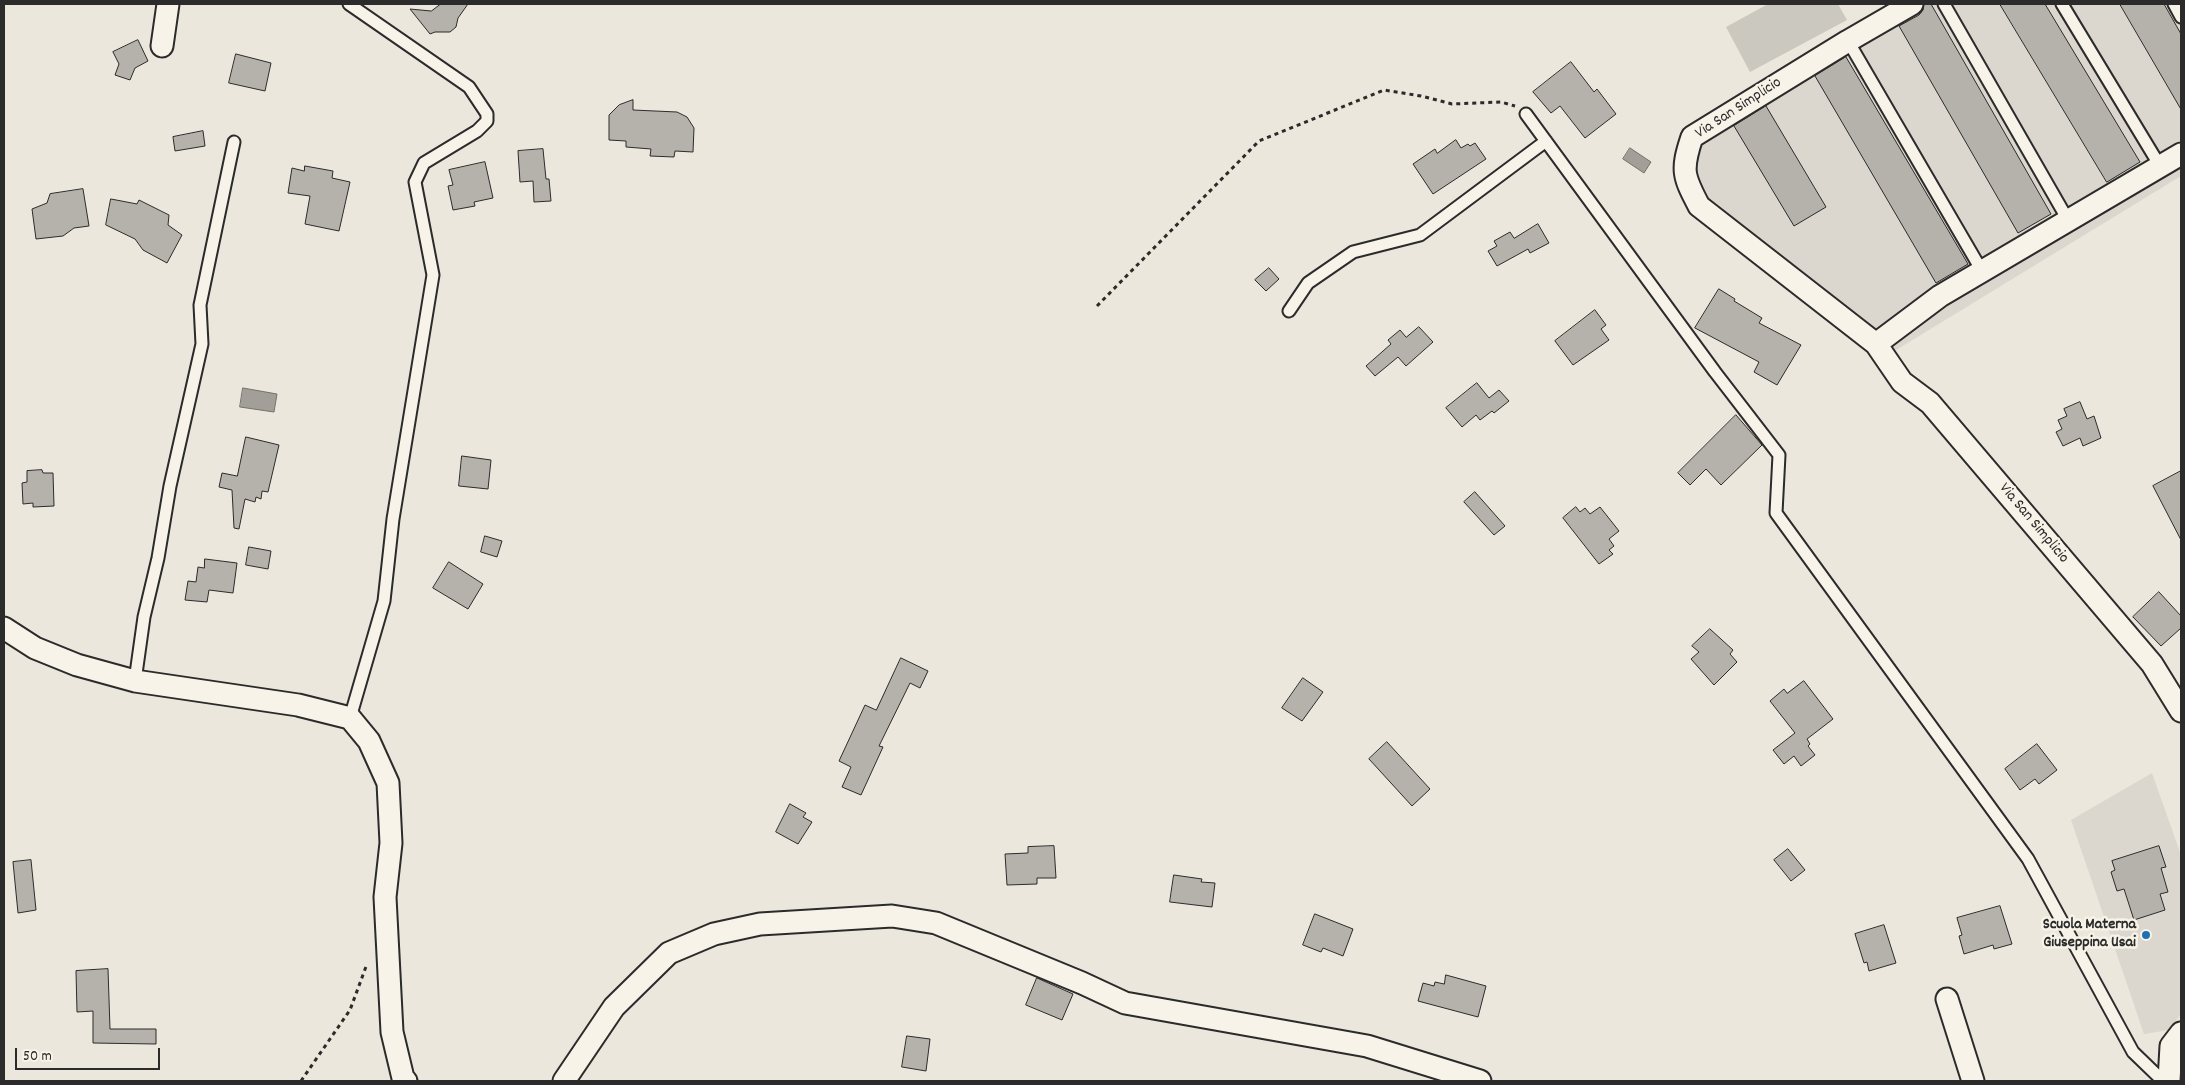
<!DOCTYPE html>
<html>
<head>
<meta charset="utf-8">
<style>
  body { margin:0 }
  #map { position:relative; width:2185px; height:1085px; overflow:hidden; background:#ebe7dd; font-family:Dekko,sans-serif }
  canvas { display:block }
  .frame { position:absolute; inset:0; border:5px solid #2b2b2b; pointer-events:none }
  .scale { position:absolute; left:15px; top:1048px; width:145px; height:22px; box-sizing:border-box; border:2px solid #2b2b2b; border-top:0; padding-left:6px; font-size:15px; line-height:18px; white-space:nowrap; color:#2b2b2b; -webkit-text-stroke:4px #f7f3e8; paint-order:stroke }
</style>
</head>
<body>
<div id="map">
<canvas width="2185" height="1085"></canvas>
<div class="frame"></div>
<div class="scale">50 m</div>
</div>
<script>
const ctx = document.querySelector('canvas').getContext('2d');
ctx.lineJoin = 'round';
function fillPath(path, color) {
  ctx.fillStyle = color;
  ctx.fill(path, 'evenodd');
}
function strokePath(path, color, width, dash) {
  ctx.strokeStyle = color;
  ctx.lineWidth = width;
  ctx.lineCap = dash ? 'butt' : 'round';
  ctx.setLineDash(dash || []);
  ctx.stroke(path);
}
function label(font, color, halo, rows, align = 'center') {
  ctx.font = font + ' Dekko,sans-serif';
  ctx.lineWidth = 5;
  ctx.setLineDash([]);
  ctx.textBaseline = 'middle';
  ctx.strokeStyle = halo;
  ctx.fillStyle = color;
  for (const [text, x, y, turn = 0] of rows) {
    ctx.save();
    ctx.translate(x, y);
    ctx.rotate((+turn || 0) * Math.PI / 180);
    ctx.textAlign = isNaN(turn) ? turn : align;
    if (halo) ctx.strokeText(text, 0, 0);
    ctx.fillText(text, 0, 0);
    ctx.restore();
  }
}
const built = new Path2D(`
  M1895,4H2181V176L1888,355L1713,230L1682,148Z
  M2152,773L2181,855V1014L2169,1030L2144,1034L2071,820Z`);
const green = new Path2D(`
  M1768,4H1838L1847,20L1750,72L1726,27Z`);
const water = new Path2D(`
  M1630,148L1651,162L1644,173L1623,159Z
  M243,388L277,394L274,412L240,407Z`);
const building = new Path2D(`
  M441,4H468L458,18L456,27L450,32H435L430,34L410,9L431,11Z
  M1924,4H1931L2051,214L2018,233L1899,26L1919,15L1923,10Z
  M2000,4H2045L2140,162L2107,182Z
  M2120,4H2164L2181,34V109Z
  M138,40L148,61L135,68L130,80L115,75L119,64L113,52Z
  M236,54L271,63L265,91L229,83Z
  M1846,57L1968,264L1936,283L1815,76Z
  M1571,62L1594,92L1597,89L1616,114L1585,138L1560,106L1551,113L1533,92Z
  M633,100V110L677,112L687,117L694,128L693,152L675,151L674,157L650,156L651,149L626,147V141L609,140V115L619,105Z
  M1766,106L1826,207L1794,226L1734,126Z
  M203,131L205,146L175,151L173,137Z
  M1456,140L1461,148L1468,144L1470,146L1475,143L1486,159L1433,194L1413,164L1435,149L1437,153Z
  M543,149L546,179H549L551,201L534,202L533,181L520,182L518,151Z
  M485,162L493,198L474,202L475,206L453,210L448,186L453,185L449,170Z
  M305,166L333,171L332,178L350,182L339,231L305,224L310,196L288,193L292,168L304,171Z
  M83,189L89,226L74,228L63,236L36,239L32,209L47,203L50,194Z
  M111,199L137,204L139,200L169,215L168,225L182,235L167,263L143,250L135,239L106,225Z
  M1538,224L1549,243L1530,253L1528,249L1497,266L1488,251L1497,246L1494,241L1510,232L1514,238Z
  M1269,268L1279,279L1266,291L1255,280Z
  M1719,289L1735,299L1734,301L1762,318L1759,323L1801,345L1777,385L1754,372L1759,362L1695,328Z
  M1595,310L1606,325L1601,329L1609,340L1573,365L1555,341Z
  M1419,327L1433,342L1406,366L1398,357L1375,376L1366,366L1391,344L1388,340L1400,330L1406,337Z
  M1477,383L1489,398L1499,390L1509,401L1494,413L1492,411L1480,420L1476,415L1462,427L1446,408Z
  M2080,402L2087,419L2094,416L2101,438L2083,446L2080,438L2063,446L2056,432L2062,429L2058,420L2067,416L2064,409Z
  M1736,415L1762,445L1721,485L1706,469L1690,485L1678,473Z
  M246,437L279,445L268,492L262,491L261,499L256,497L255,502L245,499L239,529L234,528L232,490L219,487L222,473L237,476Z
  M462,456L491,460L488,489L459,486Z
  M42,470L43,473H53L54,506L33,507V503L23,504L22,483L27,482V471Z
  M2181,471V540L2153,486Z
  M1475,492L1505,526L1494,535L1464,502Z
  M1576,507L1580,512L1585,508L1590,514L1600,507L1619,531L1609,539L1614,546L1609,550L1613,554L1599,564L1563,518Z
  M485,536L502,541L497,557L481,552Z
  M249,547L271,551L268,569L246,565Z
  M205,559L237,563L233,593L209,590L207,602L185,600L188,581L196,582L198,567L204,568Z
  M449,562L483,584L468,609L433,588Z
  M2159,592L2181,616V628L2161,646L2133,617Z
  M1710,629L1733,650L1730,654L1737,662L1714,685L1691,659L1699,652L1692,646Z
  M901,658L928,671L920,688L910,683L879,746L883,747L861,795L842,787L851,767L839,761L865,705L876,710Z
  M1303,678L1323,692L1302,721L1282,708Z
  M1804,681L1833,719L1807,739L1810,744L1808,746L1815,755L1801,766L1794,756L1784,764L1773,750L1795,733L1770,701L1784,689L1787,693Z
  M1387,742L1430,789L1412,806L1369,759Z
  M2037,744L2057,770L2039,784L2035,779L2020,790L2005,769Z
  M790,804L806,813L803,817L812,822L798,844L776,832Z
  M1054,846L1056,878H1037V884L1007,885L1005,854L1028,853V847Z
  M2159,846L2166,867L2161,868L2168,892L2160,894L2165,910L2134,920L2124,889L2117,891L2111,872L2115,870L2112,861Z
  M1788,849L1805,870L1791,881L1774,860Z
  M31,860L36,910L18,913L13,862Z
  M1174,875L1202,879L1201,882L1215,883L1212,907L1170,902Z
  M2000,906L2012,944L1994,949L1993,945L1964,954L1959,936L1962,935L1957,918Z
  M1315,914L1353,929L1343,956L1323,948L1321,952L1303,945Z
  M1884,925L1896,963L1869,971L1867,962L1864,963L1855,934Z
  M108,969L110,1029H156V1044L93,1043V1011L77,1012L76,971Z
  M1446,975L1486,986L1478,1017L1418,1001L1423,983L1434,986L1435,982L1444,984Z
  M1037,978L1073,994L1062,1020L1026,1005Z
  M907,1036L930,1039L926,1071L902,1067Z`);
const path = new Path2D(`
  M1097,306L1259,141L1384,90L1421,96L1452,104L1501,102L1515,106
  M301,1081L350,1010L367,964`);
const service = new Path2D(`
  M349,4L469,87L487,114V121L477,131L424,163L415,182L433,275L393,519L384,601L350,718
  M1944,4L2068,220
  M2062,4L2160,166
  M2174,4L2181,17
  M1848,41L1982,271
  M1526,114L1715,372L1779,455L1776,513L2028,859L2133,1052L2163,1081
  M1289,311L1308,283L1353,252L1420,235L1546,141
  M135,681L144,617L158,558L170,486L202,344L200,305L234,142`);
const minor = new Path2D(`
  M1912,4L1848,41L1692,137C1681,170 1683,176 1699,206L1876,344L1902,382L1930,403L2152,664L2181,711
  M162,46L168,4
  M1876,344L1940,296L2181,154
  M4,628L35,648L77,665L135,681L298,705L350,718L369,741L388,783L391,843L385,897L392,1032L403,1078L406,1081
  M1947,999L1973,1081
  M564,1081L614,1007L669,953L714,934L760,924L892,916L936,923L1082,983L1125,1003L1367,1046L1480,1081
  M2169,1081L2171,1046L2181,1033`);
const markers = [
  [2146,935,5,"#1f6fb2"]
];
const streetNames = [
  ["Via San Simplicio",1739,109,-33],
  ["Via San Simplicio",2033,524,50]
];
const poiNames = [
  ["Scuola Materna",2136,926],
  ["Giuseppina Usai",2136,944]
];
fillPath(built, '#dbd7ce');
fillPath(green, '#cbc8bf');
fillPath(water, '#a29f98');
strokePath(water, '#72716c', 1);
fillPath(building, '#b5b2ab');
strokePath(building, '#2b2b2b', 1);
strokePath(service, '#2b2b2b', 15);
strokePath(minor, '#2b2b2b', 25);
strokePath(path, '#2b2b2b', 3, [4, 4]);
strokePath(service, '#f7f3e8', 11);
strokePath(minor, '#f7f3e8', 21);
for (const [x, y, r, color] of markers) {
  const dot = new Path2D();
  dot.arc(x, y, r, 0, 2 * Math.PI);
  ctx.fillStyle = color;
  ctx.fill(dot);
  strokePath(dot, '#f7f3e8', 2);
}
label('16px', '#2b2b2b', '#f7f3e8', streetNames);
label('bold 16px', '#2b2b2b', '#f7f3e8', poiNames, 'right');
</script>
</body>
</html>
